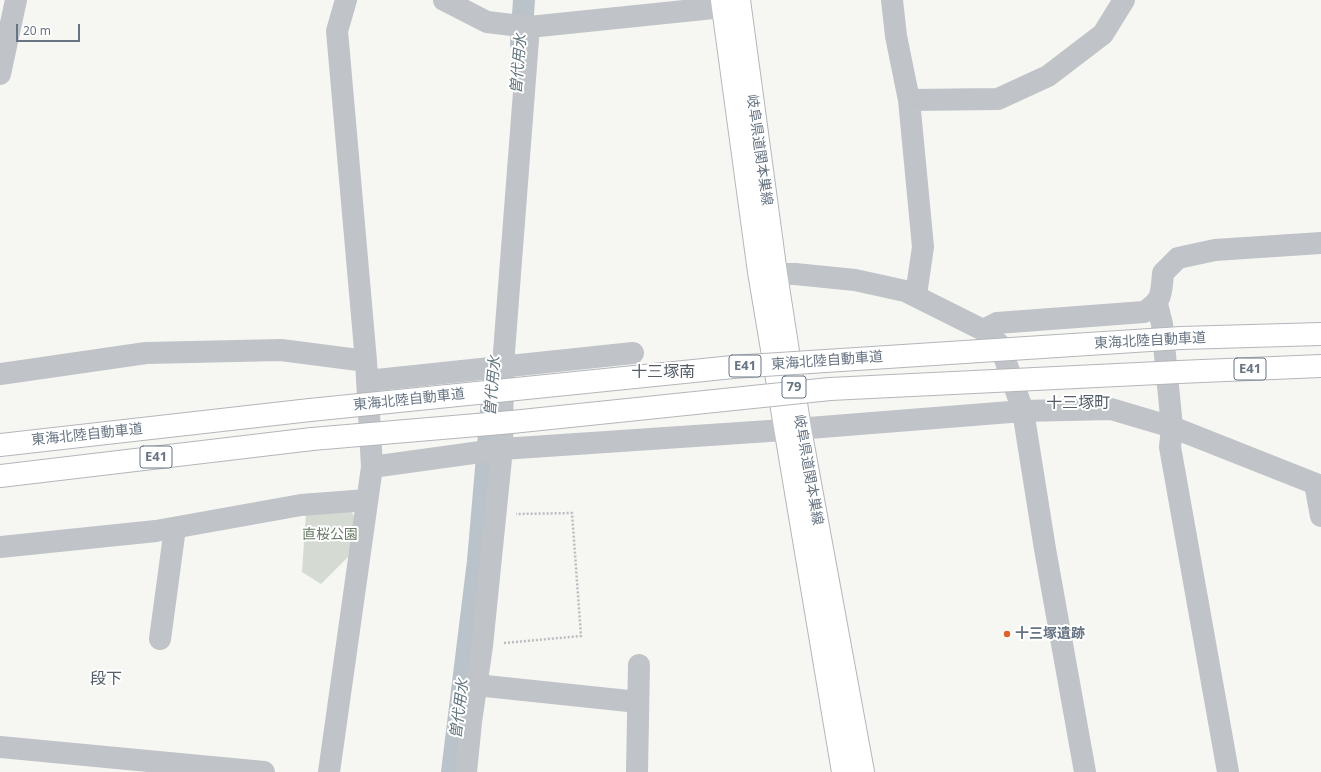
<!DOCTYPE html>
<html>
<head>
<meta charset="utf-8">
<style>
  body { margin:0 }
  #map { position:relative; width:1321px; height:772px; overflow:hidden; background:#f6f6f3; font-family:"Noto Sans",sans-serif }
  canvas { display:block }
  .scale { position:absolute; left:16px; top:24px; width:64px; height:18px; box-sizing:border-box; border:2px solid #677483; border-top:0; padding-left:5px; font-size:12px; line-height:14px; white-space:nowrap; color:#677483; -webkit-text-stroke:3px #fff; paint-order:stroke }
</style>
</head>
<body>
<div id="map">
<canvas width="1321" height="772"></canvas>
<div class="scale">20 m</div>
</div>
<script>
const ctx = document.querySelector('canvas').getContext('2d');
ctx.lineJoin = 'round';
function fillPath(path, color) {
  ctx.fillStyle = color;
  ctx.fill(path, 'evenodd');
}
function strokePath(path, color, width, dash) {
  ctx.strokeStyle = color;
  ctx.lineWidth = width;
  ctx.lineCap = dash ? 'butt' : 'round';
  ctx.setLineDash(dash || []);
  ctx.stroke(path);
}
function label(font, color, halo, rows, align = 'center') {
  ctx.font = font + ' "Noto Sans","Noto Sans JP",sans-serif';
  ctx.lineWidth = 4;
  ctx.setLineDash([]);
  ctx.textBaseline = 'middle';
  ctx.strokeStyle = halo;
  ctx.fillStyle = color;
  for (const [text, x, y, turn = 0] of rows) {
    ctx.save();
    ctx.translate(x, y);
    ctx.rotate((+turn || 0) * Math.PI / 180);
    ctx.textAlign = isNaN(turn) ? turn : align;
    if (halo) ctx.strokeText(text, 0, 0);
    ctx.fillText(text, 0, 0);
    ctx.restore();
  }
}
const green = new Path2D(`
  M348,507L359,523L349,556L321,584L302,572L306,512Z`);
const canal = new Path2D(`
  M521,44L524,0
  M452,772L478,561L494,376`);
const path = new Path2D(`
  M504,643L581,636L572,513L516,514`);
const minor = new Path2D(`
  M444,0L487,22L529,27L723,7
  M892,0L896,36L909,100L923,247L916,295
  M0,74L16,0
  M909,100L998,99L1048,76L1103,34L1124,0
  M776,274H795L855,280L905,291L983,330L1000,345L1023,411L1045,549L1085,772
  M1157,304L1162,324L1172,427L1170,447L1228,772
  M983,330L997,323L1144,312C1163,300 1161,294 1163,273L1178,258L1215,250L1321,243
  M0,374L146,353L281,350L366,361
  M367,381L633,353
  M372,467L502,449L784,430L1023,411L1111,409L1172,427L1321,486
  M1315,484L1321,516
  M0,547L156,531L301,505L367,500
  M160,639L175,528
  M476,685L638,702
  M0,747L264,772
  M329,772L372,467L366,361L337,31L346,0
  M466,772L471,722L482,646L502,449L503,365L529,27
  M637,772L639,665`);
const major = new Path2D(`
  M722,0L759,272L843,772
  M739,0L776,274L800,429L863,772`);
const highway = new Path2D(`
  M1181,338L1321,334
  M1179,372L1321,366
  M0,445L310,410
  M0,476L312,439`);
const highwayBridge = new Path2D(`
  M310,410L733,367L1181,338
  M312,439L512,422L830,389L1179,372`);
const markers = [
  [1007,634,4,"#db642f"]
];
const shields = [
  [745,366,32],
  [1250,369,32],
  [794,387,24],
  [156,457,32]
];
const shieldNames = [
  ["E41",745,366],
  ["E41",1250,369],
  ["79",794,387],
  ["E41",156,457]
];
const streetNames = [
  ["岐阜県道関本巣線",759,150,82],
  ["東海北陸自動車道",1150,341,-3],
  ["東海北陸自動車道",827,361,-4],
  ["東海北陸自動車道",409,400,-6],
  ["東海北陸自動車道",87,435,-6],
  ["岐阜県道関本巣線",808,470,80]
];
const parkNames = [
  ["直桜公園",330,535]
];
const poiNames = [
  ["十三塚遺跡",1015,634]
];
const waterNames = [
  ["曽代用水",519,64,-85],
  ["曽代用水",493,386,-85],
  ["曽代用水",460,709,-83]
];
const quarterNames = [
  ["十三塚南",663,372],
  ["十三塚町",1078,403],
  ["段下",106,679]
];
fillPath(green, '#d5dbd3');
strokePath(canal, '#bac3c9', 22);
strokePath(major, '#b3b7bb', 24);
strokePath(highway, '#b3b6ba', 24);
strokePath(path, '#babcbf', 2.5, [2, 2]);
strokePath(minor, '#c0c3c7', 22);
strokePath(major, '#fff', 22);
strokePath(highway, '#fff', 22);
strokePath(highwayBridge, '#b3b6ba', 24, []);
strokePath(highwayBridge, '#fff', 22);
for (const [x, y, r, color] of markers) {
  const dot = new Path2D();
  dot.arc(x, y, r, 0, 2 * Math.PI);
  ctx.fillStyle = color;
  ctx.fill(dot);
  strokePath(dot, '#fff', 1.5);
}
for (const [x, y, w] of shields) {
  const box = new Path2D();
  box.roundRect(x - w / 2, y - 11, w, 22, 3);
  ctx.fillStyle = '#fff';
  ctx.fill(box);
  strokePath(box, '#677483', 1);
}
label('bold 13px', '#677483', null, shieldNames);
label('14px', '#677483', '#fff', streetNames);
label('14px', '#687a65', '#fff', parkNames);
label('bold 14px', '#677483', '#fff', poiNames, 'left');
label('italic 15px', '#63757f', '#fff', waterNames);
label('16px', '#545e68', '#fff', quarterNames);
</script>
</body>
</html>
